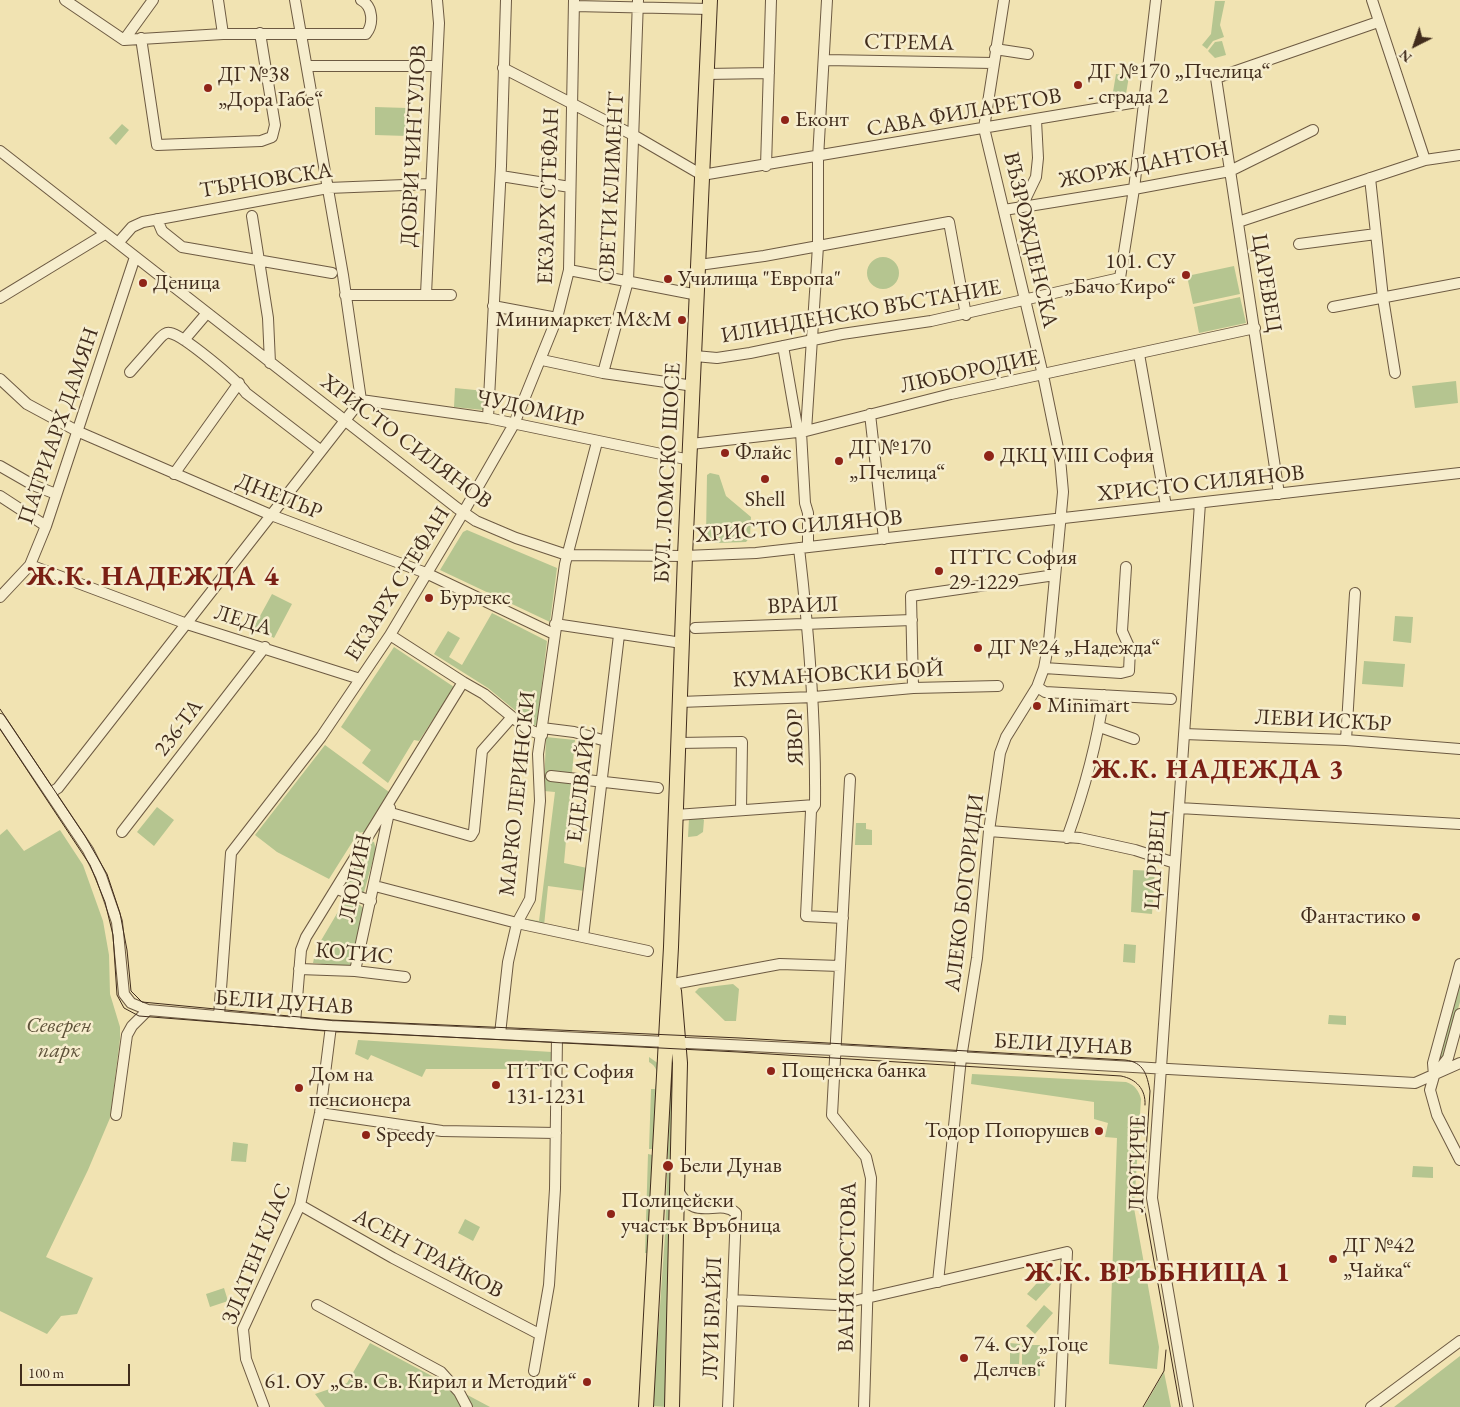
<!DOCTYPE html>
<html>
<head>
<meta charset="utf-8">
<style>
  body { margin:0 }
  #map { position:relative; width:1460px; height:1407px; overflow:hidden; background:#f1e3b2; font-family:"EB Garamond",serif }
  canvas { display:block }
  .north { position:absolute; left:1390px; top:20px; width:50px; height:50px; -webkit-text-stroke:4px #f6edcd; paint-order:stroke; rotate:221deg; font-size:14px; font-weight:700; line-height:20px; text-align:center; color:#412c1c }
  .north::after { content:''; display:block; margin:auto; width:18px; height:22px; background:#412c1c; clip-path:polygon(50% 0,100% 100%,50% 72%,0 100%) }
  .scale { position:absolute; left:20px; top:1364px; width:110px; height:22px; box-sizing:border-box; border:2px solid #412c1c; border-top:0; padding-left:6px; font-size:15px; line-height:18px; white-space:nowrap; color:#412c1c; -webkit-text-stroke:4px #f6edcd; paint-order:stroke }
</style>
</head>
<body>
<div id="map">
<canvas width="1460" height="1407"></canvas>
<div class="north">N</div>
<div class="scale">100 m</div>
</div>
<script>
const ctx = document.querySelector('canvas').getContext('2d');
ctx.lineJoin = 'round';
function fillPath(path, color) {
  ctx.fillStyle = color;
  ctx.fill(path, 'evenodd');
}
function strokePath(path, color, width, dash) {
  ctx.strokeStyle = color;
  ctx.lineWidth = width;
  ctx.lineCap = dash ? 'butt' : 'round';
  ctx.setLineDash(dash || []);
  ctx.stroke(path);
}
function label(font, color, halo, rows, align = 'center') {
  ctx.font = font + ' "EB Garamond",serif';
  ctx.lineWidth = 5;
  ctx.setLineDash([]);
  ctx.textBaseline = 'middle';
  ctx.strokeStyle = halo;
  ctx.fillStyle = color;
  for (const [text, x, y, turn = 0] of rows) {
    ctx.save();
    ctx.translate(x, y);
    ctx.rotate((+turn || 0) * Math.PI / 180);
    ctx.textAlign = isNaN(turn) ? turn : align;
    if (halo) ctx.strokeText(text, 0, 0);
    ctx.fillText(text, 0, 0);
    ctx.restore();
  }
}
const green = new Path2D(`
  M1215,1H1225L1220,25L1224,37L1213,41L1207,49L1202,45L1211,34Z
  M1222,41L1226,55L1215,58L1208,51L1215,42Z
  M1116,74L1129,76L1126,94L1113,92Z
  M375,107L407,108V136L375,135Z
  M122,124L129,130L116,145L109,138Z
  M867 273a16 16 0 1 1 32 0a16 16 0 1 1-32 0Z
  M1234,266L1240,294L1193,304L1187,276Z
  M1240,297L1246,323L1199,333L1194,307Z
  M1456,381L1458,403L1415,408L1412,386Z
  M455,388L485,391L483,410L454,407Z
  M710,473L719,475L726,496L751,517L750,537L746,542L716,543L706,536L707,475Z
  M467,530L557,568L550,622L440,570L463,532Z
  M272,594L292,604L274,638L254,627Z
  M492,613L547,641L537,725L534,726L488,688L434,654L448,631L460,638L449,657L462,665Z
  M1395,616L1413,617L1411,643L1393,641Z
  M394,647L454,687L419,741L414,740L388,783L362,763L371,750L341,727Z
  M1364,661L1405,664L1403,687L1362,684Z
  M546,737L575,740L564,863L587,868L585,891L548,886L544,926L528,923V919L539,921L555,792L544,791Z
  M325,745L389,792L364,832L358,833L329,879L277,852L255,835Z
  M157,807L174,820L154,846L137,832Z
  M702,818L704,820L703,832L697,836L688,837L689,819Z
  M856,823H866V829L872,830V845H855Z
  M7,829L24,851L60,830L83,865L103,921L109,955L110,994L120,1027V1039L110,1118L88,1170L46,1257L93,1278L77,1314L61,1316L47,1334L0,1311V835Z
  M371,841L374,842L376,849L364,892L358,893L343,887Z
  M1133,870L1155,871L1152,914L1131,912Z
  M345,904L360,905L364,909L351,967L313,963L316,949L342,905Z
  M1124,944L1136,945L1135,963L1123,962Z
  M1460,980V1002L1444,1058H1438Z
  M733,984L739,989L736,1021H725L695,992L699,988Z
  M1329,1015L1346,1016V1025L1328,1024Z
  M358,1040L552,1052L553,1069H426L422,1077L371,1055L368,1060L355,1054Z
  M649,1057L659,1064L657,1141H653L652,1149H649L651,1089H655C657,1078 660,1068 649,1062Z
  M673,1060L675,1064L670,1157L667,1407L653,1406L665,1235L671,1062Z
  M972,1074L1126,1082C1135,1085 1139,1091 1141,1099L1134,1208L1159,1347L1157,1369L1109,1364L1117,1138L1105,1137L1108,1123L1094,1119V1102L971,1084Z
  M233,1142L248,1144L246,1162L231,1161Z
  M648,1154L657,1156L651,1253H645Z
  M1413,1166L1433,1167V1178L1412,1177Z
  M465,1219L480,1227L473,1241L458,1233Z
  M1046,1273L1054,1281L1036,1301L1027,1294Z
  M224,1288L228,1301L210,1307L206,1294Z
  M1044,1305L1053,1313L1035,1334L1026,1326Z
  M370,1343L490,1407H325L315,1394L347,1383Z
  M1010,1343L1020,1344L1019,1364H1010Z
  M1022,1345H1040V1376H1022Z
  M1460,1356V1407H1394Z
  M1164,1372L1171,1407H1144Z`);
const minor = new Path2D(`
  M65,0L124,40L223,34H366C374,24 373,6 361,0
  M218,0L223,34
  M1372,0L1425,160
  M574,6L709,9
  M141,38L157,145L261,141L272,137L275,125L260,33
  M124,40L153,0
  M995,49L1028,54
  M825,60L993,63
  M308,66H437
  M503,68L635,136L702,175L1143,101
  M706,74L769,73
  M0,151L457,508L476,521L516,538L567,555L685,556L756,553L1460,473
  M766,166L771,0
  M501,176L570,187
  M1370,178L1383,298L1395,373
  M1022,206L1036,177L1038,158L1036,120
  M1004,210L1134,189L1230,171L1313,130
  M252,216L268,318L270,363
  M157,219L162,231L182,247L332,273
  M1238,222L1425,160L1460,155
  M118,243L132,227L143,222L328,188L430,184
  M1299,244L1376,234
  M699,265L764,256L949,222L966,315
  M569,270L698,295
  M426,294L439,23L437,0
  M345,295H451
  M0,298L105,234
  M493,306L557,318
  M1333,307L1460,283
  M184,340L207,313
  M783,346L798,432
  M1139,354L1166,506
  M695,356L717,358L750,353L842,334L931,321L1120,278L1134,189L1156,0
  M542,360L603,373L694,386
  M130,372L160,338C163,335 166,332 170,333C183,335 238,381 246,393L320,450
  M603,373L628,281L638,0
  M0,379L27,404L79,432L271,515L426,573L554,634
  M361,400L488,418L690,460
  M870,414L884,539
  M488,418L501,166L506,0
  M806,431L818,246V158L827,0
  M801,432L805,503L808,513V547
  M691,444L806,431L951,394L1255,328
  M0,466L33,485L56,494
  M174,474L239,383
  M1279,494L1216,78L1378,22
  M0,496L46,526
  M799,548C809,634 816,719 815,805L811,811L806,916L843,918
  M30,565L187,624L360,679
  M0,597L30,565L46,526L135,257
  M555,624L682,643
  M695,628L912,620
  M390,635L463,682
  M1044,668L1121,673L1129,671L1130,649L1122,631L1126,567
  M1037,687L1045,692L1171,699
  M913,688L911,596L1055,575
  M680,702L814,697L913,688L998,686
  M0,719L88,850L101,876L117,922L124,994L131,1003L148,1010L331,1026L834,1050L1415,1083L1460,1063
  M1100,727L1134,739
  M542,728L574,732L606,741
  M1184,734L1346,740L1460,749
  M1346,740L1355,593
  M678,743L742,742L741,810
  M551,776L658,788
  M850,779L832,1115L866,1157L871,1178L864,1407
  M50,793L58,788L361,400L343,275L295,0
  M1179,808L1460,824
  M384,811L471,836L474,831L482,751L512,717
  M676,815L815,805
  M989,831L1080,838L1135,850L1175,863
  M122,832L265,647
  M1067,838C1084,791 1097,744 1104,695
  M375,886L517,923L648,951
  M337,889L371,901
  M583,937L619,635
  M299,969L355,971L405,977
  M355,971L390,808
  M673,984L780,964L840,966
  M1460,1014L1448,1058L1434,1076L1430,1090L1437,1115L1460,1160
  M219,1016L231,853L321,737L390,635L463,513L514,424L557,318L569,270L574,0
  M295,1023L301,950L306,937L463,682L484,694L527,729L542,735
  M500,1034L508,962L517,923L530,899L540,801L538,754L565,564L597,442
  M1434,1076L1433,1063L1460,964
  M320,1113L442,1131L556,1133
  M116,1115L127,1035L132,1026L148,1010
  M677,1188C694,1225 718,1197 736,1213L728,1407
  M300,1205L393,1258L539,1334
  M938,1282L961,1058L977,958L989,831L1000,753L1006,737L1037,687L1044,668L1049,641L1063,492L1060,458L1043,375L984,128L1004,0
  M732,1300L836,1305L1067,1252L1060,1407
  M317,1305L441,1372L459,1392L467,1407
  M534,1371L549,1285L555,1189L557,1037
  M264,1407L246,1359L243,1329L300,1205L320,1113L331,1026
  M1188,1407L1152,1198L1200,503
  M1371,1407L1460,1341`);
const major = new Path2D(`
  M646,1407L671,947L685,556L710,0
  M672,1407L680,1063L674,991`);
const tram = new Path2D(`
  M0,709L85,836L107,874L120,913L127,950L131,991L142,1002L331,1020L740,1038L1125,1060C1144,1062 1147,1075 1150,1091L1143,1198L1145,1211L1180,1407
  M0,729L90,865L105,902L113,935L117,995L124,1008L139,1016L331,1031L738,1052L1121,1076C1136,1079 1146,1089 1145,1105
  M1143,1407L1164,1371L1166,1350`);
const markers = [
  [1078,85,5,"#8f2418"],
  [208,88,5,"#8f2418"],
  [785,120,5,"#8f2418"],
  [1186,275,5,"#8f2418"],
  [668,279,5,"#8f2418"],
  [143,283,5,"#8f2418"],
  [682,320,5,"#8f2418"],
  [725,453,5,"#8f2418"],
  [989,456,6,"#8f2418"],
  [839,461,5,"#8f2418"],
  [765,479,5,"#8f2418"],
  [939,571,5,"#8f2418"],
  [429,598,5,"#8f2418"],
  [978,648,5,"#8f2418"],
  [1037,706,5,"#8f2418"],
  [1416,917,5,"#8f2418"],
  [771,1071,5,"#8f2418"],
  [496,1085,5,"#8f2418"],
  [299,1088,5,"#8f2418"],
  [1099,1131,5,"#8f2418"],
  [366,1135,5,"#8f2418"],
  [668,1166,6,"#8f2418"],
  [611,1214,5,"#8f2418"],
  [1333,1259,5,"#8f2418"],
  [964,1358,5,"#8f2418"],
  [587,1382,5,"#8f2418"]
];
const streetNames = [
  ["СТРЕМА",909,43,1],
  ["САВА ФИЛАРЕТОВ",964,113,-10],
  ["ДОБРИ ЧИНТУЛОВ",414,146,-87],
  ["ЖОРЖ ДАНТОН",1144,165,-11],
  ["ТЪРНОВСКА",266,181,-9],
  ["СВЕТИ КЛИМЕНТ",612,187,-87],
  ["ЕКЗАРХ СТЕФАН",549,196,-88],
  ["ВЪЗРОЖДЕНСКА",1030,240,77],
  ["ЦАРЕВЕЦ",1266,283,81],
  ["ИЛИНДЕНСКО ВЪСТАНИЕ",861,312,-10],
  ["ЛЮБОРОДИЕ",970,372,-12],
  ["ЧУДОМИР",530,409,12],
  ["ПАТРИАРХ ДАМЯН",59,426,-71],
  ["ХРИСТО СИЛЯНОВ",406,442,37],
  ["БУЛ. ЛОМСКО ШОСЕ",668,473,-87],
  ["ХРИСТО СИЛЯНОВ",1201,484,-6],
  ["ДНЕПЪР",279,497,22],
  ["ХРИСТО СИЛЯНОВ",799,527,-5],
  ["ЕКЗАРХ СТЕФАН",398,584,-58],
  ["ВРАИЛ",803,606,-2],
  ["ЛЕДА",243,621,17],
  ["КУМАНОВСКИ БОЙ",838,675,-3],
  ["ЛЕВИ ИСКЪР",1323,721,3],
  ["236-ТА",179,728,-53],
  ["ЯВОР",796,737,-91],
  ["ЕДЕЛВАЙС",582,784,-83],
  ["МАРКО ЛЕРИНСКИ",518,794,-84],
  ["ЦАРЕВЕЦ",1156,860,-86],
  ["ЛЮЛИН",356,878,-78],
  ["АЛЕКО БОГОРИДИ",965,893,-83],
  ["КОТИС",354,954,5],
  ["БЕЛИ ДУНАВ",284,1003,4],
  ["БЕЛИ ДУНАВ",1063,1045,3],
  ["ЛЮТИЧЕ",1138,1164,-89],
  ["ЗЛАТЕН КЛАС",257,1254,-68],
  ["АСЕН ТРАЙКОВ",428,1254,28],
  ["ВАНЯ КОСТОВА",848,1267,-89],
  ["ЛУИ БРАЙЛ",713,1318,-88]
];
const poiNames = [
  ["ДГ №170 „Пчелица“",1088,72],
  ["- сграда 2",1088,97],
  ["ДГ №38",218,75],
  ["„Дора Габе“",218,100],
  ["Еконт",795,120],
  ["101. СУ",1176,262,"right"],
  ["„Бачо Киро“",1176,287,"right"],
  ["Училища \"Европа\"",678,279],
  ["Деница",153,283],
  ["Минимаркет М&М",672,320,"right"],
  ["ДГ №170",849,448],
  ["„Пчелица“",849,473],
  ["Флайс",735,453],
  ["ДКЦ VIII София",1000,456],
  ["Shell",765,500,"center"],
  ["ПТТС София",949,558],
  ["29-1229",949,583],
  ["Бурлекс",439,598],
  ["ДГ №24 „Надежда“",988,648],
  ["Minimart",1047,706],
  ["Фантастико",1406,917,"right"],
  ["Пощенска банка",781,1071],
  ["ПТТС София",506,1072],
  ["131-1231",506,1097],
  ["Дом на",309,1075],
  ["пенсионера",309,1100],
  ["Тодор Попорушев",1089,1131,"right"],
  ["Speedy",376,1135],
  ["Бели Дунав",679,1166],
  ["Полицейски",621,1201],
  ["участък Връбница",621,1226],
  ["ДГ №42",1343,1246],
  ["„Чайка“",1343,1271],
  ["74. СУ „Гоце",974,1345],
  ["Делчев“",974,1370],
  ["61. ОУ „Св. Св. Кирил и Методий“",577,1382,"right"]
];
const parkNames = [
  ["Северен",59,1026],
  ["парк",59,1051]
];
const districtNames = [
  ["Ж.К. НАДЕЖДА 4",153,577],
  ["Ж.К. НАДЕЖДА 3",1218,770],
  ["Ж.К. ВРЪБНИЦА 1",1158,1273]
];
fillPath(green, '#b5c590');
strokePath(minor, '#6d5a42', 12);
strokePath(major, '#412c1c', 16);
strokePath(minor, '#f6edcd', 10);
strokePath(major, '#f1e3b2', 14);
strokePath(tram, '#412c1c', 1);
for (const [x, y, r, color] of markers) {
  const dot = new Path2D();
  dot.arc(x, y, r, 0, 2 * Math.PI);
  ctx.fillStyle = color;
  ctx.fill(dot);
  strokePath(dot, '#f6edcd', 2);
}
label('22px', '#412c1c', '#f6edcd', streetNames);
label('22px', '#412c1c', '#f6edcd', poiNames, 'left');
label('italic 22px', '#5e5239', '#f6edcd', parkNames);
ctx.letterSpacing = '1px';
label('bold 28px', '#7a1f14', '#f6edcd', districtNames);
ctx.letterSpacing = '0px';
</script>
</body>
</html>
